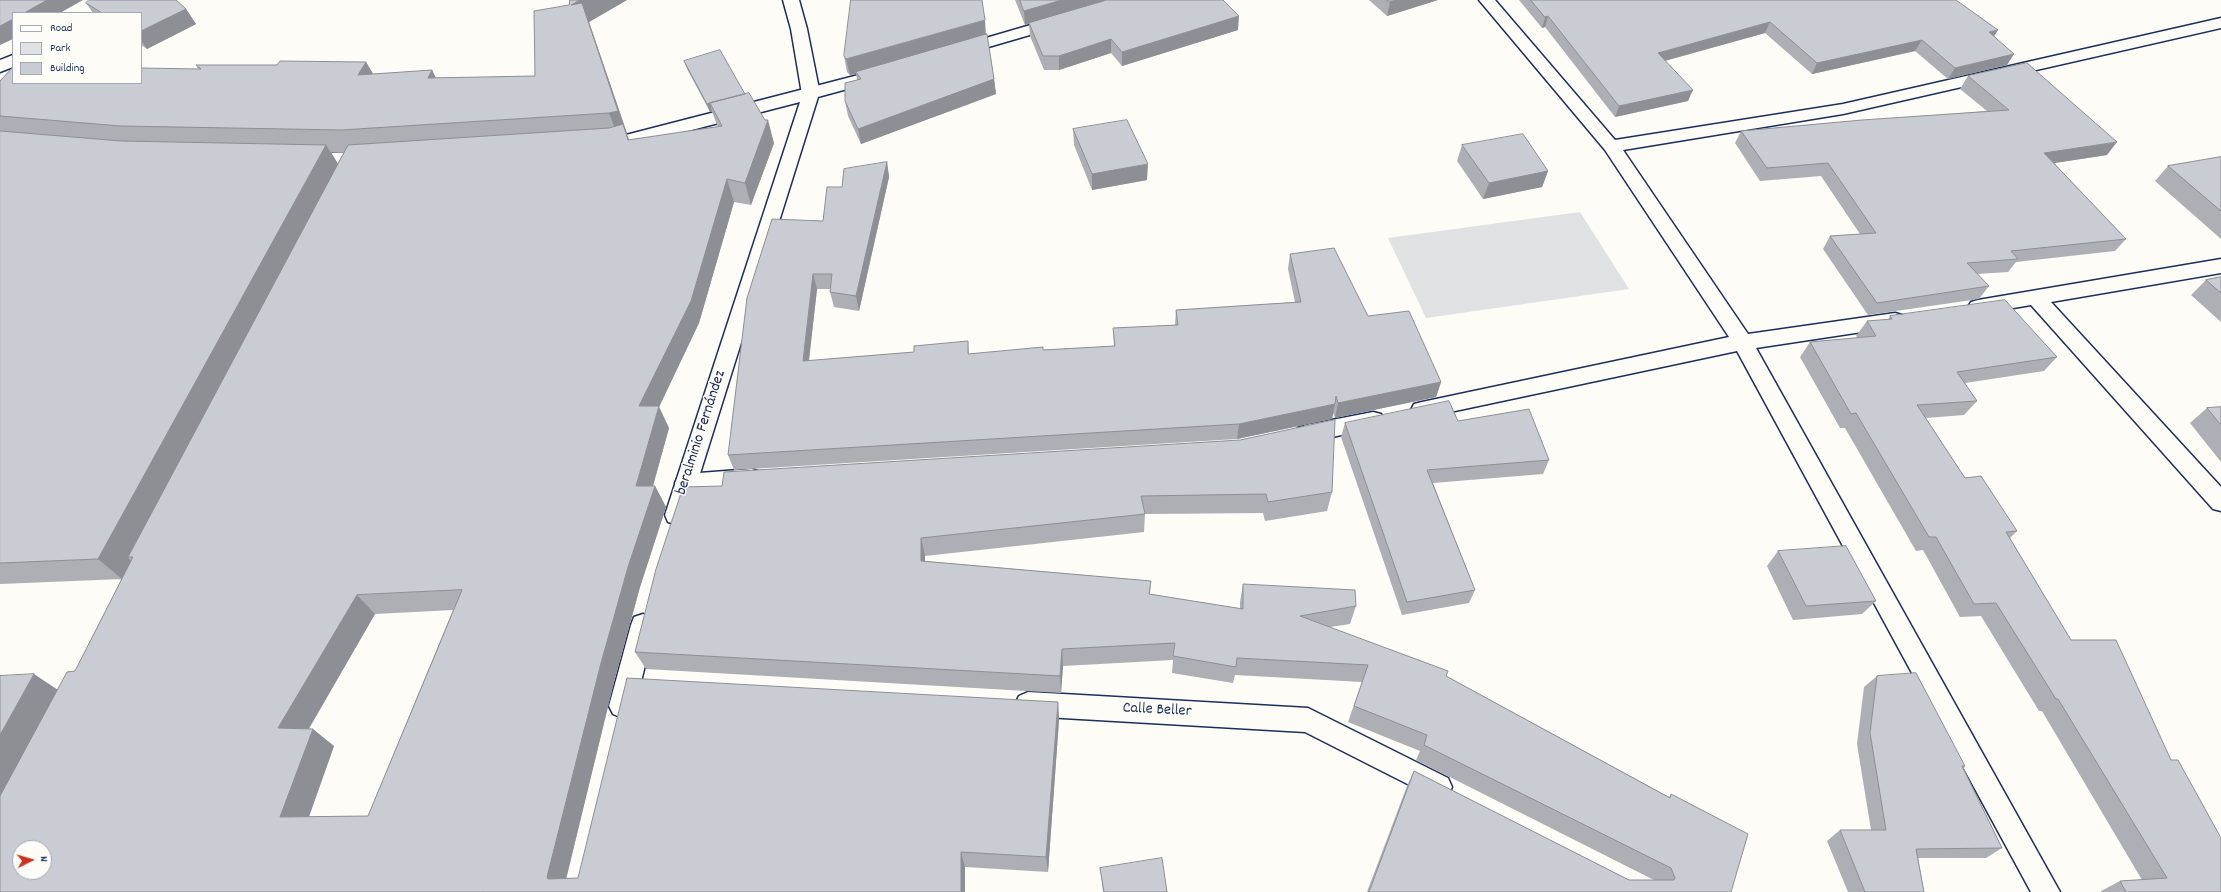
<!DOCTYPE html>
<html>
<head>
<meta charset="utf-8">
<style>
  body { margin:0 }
  #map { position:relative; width:2221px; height:892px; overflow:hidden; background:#fdfcf7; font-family:Dekko,sans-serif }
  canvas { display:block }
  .legend { position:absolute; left:12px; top:12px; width:130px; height:72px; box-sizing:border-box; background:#fdfcf7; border:1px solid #a3aaba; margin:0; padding:5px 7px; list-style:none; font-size:12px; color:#1b2f5e }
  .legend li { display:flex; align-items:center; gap:8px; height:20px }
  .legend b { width:20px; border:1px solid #a3aaba }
  .north { position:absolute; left:12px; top:840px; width:40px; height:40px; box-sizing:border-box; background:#fdfcf7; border:1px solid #a3aaba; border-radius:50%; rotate:85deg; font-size:11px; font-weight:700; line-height:16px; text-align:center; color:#1b2f5e }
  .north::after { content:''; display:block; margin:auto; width:14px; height:18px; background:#c8321e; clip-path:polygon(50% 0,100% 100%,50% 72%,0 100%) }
</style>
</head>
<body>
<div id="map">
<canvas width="2221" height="892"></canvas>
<ul class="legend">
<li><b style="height:5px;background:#fdfcf7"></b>Road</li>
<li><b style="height:11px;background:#e0e1e3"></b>Park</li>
<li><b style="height:11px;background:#c9ccd3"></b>Building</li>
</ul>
<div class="north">N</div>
</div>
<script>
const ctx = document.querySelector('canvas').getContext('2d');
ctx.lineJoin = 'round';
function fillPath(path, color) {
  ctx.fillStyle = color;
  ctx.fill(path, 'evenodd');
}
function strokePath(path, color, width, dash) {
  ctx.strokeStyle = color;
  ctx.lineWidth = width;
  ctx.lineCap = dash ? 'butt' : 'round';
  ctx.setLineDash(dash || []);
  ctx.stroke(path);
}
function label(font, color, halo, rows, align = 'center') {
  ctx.font = font + ' Dekko,sans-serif';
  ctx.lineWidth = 3;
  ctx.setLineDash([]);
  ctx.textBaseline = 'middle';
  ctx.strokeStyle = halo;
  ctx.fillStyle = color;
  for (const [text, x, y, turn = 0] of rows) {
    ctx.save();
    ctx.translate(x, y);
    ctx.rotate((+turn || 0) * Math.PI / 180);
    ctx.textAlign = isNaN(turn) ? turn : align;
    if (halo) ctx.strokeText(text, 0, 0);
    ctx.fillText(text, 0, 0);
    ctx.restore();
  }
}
const green = new Path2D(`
  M1580,212L1629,289L1426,318L1388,238Z`);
const street = new Path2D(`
  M783,0H799L807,29L820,94L817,98H805L802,94L791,29Z
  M1479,0H1495L1615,140L1843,104L2221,18V28L1843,114L1623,150L1748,334L1895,313L1902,315L1905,320L1902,325L1895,327L1756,348L2060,892H2031L1737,351L1422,418L1414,416L1411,410L1414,404L1422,402L1729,337L1605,150Z
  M13,55V67L0,72V60Z
  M2221,259V273L2051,302L2221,487V511L2213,509L2031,305L1978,314L1971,312L1968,307L1971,302L1978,300Z
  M1373,412L1381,414L1384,420L1381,426L1306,443L1298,440L1295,434L1298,428L1306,425Z
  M752,469L760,472L763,478L760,484L752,487L686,492L678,489L675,483L678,477L686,474Z
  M1028,692L1308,708L1448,778L1452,787L1448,796L1439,800L1305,732L1028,716L1019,712L1015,704L1019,696Z`);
const secondary = new Path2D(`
  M1058,17L1064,19L1066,22L1064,25L961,55L955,53L953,50L955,47Z
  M874,71L880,72L882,76L880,80L818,97L687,515L684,522L676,524L668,522L665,515L800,102L618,149L597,148L594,144L597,140L618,137Z
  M371,152L377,154L380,158L377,162L305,165L299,163L296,159L299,155L305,153Z
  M643,614L652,617L655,625L635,706L631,714L622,718L613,714L609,706L631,625L634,617Z`);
const wall = new Path2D(`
  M570,0H627L589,22L629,140L718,127L712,112H710L687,69L684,61L774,143L751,205L734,202L699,323L659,407L669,428L653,486H655L666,507L640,587L614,682L566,878H578L1058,702L1059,720L1048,872L965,867V892H0L57,690L75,671L131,561L122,579L0,584V81L198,69L196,65H277L366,62L373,74L432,70L436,78L535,76L569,5ZM331,152H344L338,164ZM453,610L368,816L309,817L334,746L309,729L375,614Z
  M1015,0H1223L1238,30L1122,66L1111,53L1059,70H1044L1030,36L1029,23L1025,25Z
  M1369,0H1438L1387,16Z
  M1519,0H1956L1994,36L2007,65L1948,79L1915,51L1812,74L1765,33L1665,61L1688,101L1615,117L1545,27L1542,28Z
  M86,3L186,9L196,24L147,49L141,45V13H93Z
  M986,34L994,79L996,94L861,144L848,116L845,101L857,80L856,74L850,75L847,72L844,56Z
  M1968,76L2107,155L2054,163L2126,239L2115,251L2016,262L2008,272L1977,274L1989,286L1979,299L1868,315L1823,249L1830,236L1860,234L1821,176L1760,181L1735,143L1741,131L1987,111L1960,89Z
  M1073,129L1147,180L1092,190L1074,145Z
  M1462,145L1548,171L1542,187L1483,199L1457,161Z
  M2221,157V239L2155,181L2168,166Z
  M887,162L889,177L859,311L834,307L830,292V289H817L809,361L914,352L968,341L969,354L1114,346L1113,328L1175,325L1176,310L1295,302L1288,269L1290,254L1368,316L1441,382L1436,397L1335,418L1333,413L1332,419L1237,439L734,470L728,455L823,221L842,187Z
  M2221,277V322L2191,295L2206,280Z
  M1890,316L2057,357L2044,371L1965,383L1977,401L1964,415L1926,418L1965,478L2017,531L2010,538L2221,892H2101V891L2120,881L2142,880L2042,711H2039L1981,616L1960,617L1923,550L1916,551L1845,428H1840L1800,357L1810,342L1858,338L1856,336L1867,321L1888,320Z
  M2221,407V462L2190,423L2207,408Z
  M1458,421L1549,460L1543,474L1433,483L1475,590L1469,603L1402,615L1341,437L1345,423Z
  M683,487L1332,492L1327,511L1265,521L1263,513L1145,514L1144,532L925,556V561L1151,581L1150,594L1240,609V602L1243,584L1356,606L1350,624L1330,627L1446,676L1669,797L1671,794L1731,892H1367L1407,786L1414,771L1629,880H1654L1416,760L1420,751L1348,722L1362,682L1235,675L1233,683L1172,673L1173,660L1063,666L1061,693L646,669L635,652Z
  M1778,551L1876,601L1862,614L1793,620L1767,566Z
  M1877,676L1965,766L1963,768L2002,848L1986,858H1918L1924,892H1848L1827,841L1840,830H1871L1857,744L1864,687Z
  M1100,868L1167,892H1103L1101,873Z`);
const shadedWall = new Path2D(`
  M47,0H83L60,13H24Z
  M580,0H627L589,22L627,133H626L632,147L618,136L609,113L571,5Z
  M1062,0H1110L1025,25L1024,11Z
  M1397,0H1438L1387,16L1390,2Z
  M186,9L196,24L147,49L141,40V31Z
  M1239,16L1238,30L1122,66V52Z
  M1548,16L1545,27L1542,28L1545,17Z
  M13,19V39L0,45V26Z
  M985,20L986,36L856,72V74L850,75L846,59Z
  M1770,22L1765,33L1653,64L1658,53Z
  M1998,30L1991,41L1989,32Z
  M1111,39V53L1059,70V56Z
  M1922,40L1915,51L1812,74L1817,63Z
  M2014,54L2007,65L1948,79L1955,68Z
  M366,62L379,84L358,75Z
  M432,70L443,93L428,78Z
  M994,79L996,94L861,144L858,129Z
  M1693,90L1688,101L1615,117L1619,106Z
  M710,103L712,112H710L707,104Z
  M768,120L774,143L751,205L745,183Z
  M2117,142L2107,155L2035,166L2044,153Z
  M326,145L340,167L128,557L131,561L122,579L98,559Z
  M887,162L889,177L859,311L856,296Z
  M1148,164L1147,180L1092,190V174Z
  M1548,171L1542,187L1483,199L1489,183Z
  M727,179L734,202L699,323L659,407L669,428L647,507L636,486L639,406Z
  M813,274L817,289L807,376L803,361Z
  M1441,382L1436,397L1335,418L1338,403Z
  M1335,404L1332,419L1237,439L1239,424Z
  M655,486L666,507L640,587L614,682L563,892L547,877L601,663L628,567Z
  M921,538L925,556V579L921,561Z
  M357,595L375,614L299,745L278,728Z
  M1062,649L1063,666L1061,693L1060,676Z
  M34,674L61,692L0,808V735Z
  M1058,702L1059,720L1048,872L1046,857Z
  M313,729L334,746L303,833L280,817Z
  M961,852L965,867V892H961Z`);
const building = new Path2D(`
  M0,0H47L24,13H13V19L0,26Z
  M89,0H176L186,9L141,31V13H102L86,3Z
  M570,0H580L571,5L582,3L618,111L609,113L341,130L121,126L0,116V81L13,67V83H141V68L201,69L196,65H277L280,61L366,62L358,75L432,70L428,78L535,76L534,11L569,5Z
  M851,0H982L985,20L846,59L844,56Z
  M1020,0H1062L1024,11Z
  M1107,0H1223L1239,16L1122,52L1111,39L1059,56H1043L1029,23Z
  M1387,0H1397L1390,2Z
  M1531,0H1956L1998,30L1989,32L2014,54L1955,68L1922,40L1817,63L1770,22L1658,53L1693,90L1619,106L1548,16L1545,17Z
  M987,34L994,79L858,129L845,101V83L861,79L856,72Z
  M720,50L745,94L710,103L707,104L684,61Z
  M2027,63L2117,142L2044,153L2126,239L2011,251L2018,259L1967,263L1989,286L1877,303L1830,236L1876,233L1828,163L1767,168L1741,131L1862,120L2009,110L1968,76Z
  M749,93L765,120H768L745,183L727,179L691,301L639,406H659L636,486H655L628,567L601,663L547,877L548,879L578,878L627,678L1058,702L1046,857L961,852V892H0V796L67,672L75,671L133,557H128L348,145L609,128L623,124L628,140L722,126L710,103ZM462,590L368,816L280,817L313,729L278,728L357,595ZM20,848H44V872H20Z
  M1127,120L1148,164L1092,174L1073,129Z
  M0,131L121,141L326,145L98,559L0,563Z
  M1523,134L1548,171L1489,183L1462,145Z
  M2221,157V211L2168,166Z
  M887,162L856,296L830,292L832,274H813L803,361L914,352V346L968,341V354L1043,347V350L1115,346L1113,328L1178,325L1176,310L1301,302L1290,254L1334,248L1368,316L1409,311L1441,382L1338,403L1336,396L1335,404L1239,424L728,455L747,298L772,219L823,221L827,187H842L844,169Z
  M2221,277V293L2206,280Z
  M2005,300L2057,357L1957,372L1977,401L1917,405L1965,478L1981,476L2017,531L2006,532L2071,640H2116L2171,760H2178L2221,838V892H2126L2120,881L2167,878L2058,699H2056L1996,603L1974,604L1936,537H1929L1856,413L1851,414L1810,342L1876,336L1867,321L1892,319L1890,316Z
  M1449,401L1458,421L1529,409L1549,460L1427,470L1475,590L1407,602L1345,423Z
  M2221,407V425L2207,408Z
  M1335,420L1332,492L1268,502L1266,494L1141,496L1145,514L921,538V561L1151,581L1149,594L1243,609V584L1355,590L1356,606L1300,616L1448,671L1446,676L1670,798L1671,794L1748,834L1731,892H1369L1414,771L1629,880H1674L1675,878L1671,868L1424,745L1427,735L1354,706L1368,665L1237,658L1236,667L1173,656L1175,643L1062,649L1060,676L635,652L656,569L683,487L722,486L724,472L1240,440Z
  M1846,546L1876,601L1806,606L1778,551Z
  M1916,673L1965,766H1962L2002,848L1916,849L1924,892H1865L1840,830H1886L1870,733L1877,676Z
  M34,674L0,735V676Z
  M1162,858L1167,892H1104L1100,868Z`);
const streetNames = [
  ["beralminio Fernández",702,433,-72],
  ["Calle Beller",1157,711,3]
];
fillPath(green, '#e0e1e3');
strokePath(street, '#1b2f5e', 3);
strokePath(secondary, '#1b2f5e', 3);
fillPath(street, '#fdfcf7');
fillPath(secondary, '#fdfcf7');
fillPath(wall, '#adafb5');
fillPath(shadedWall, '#8d8f94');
fillPath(building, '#c9ccd3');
strokePath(building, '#8d8f94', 1);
label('16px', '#1b2f5e', '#fdfcf7', streetNames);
</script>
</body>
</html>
